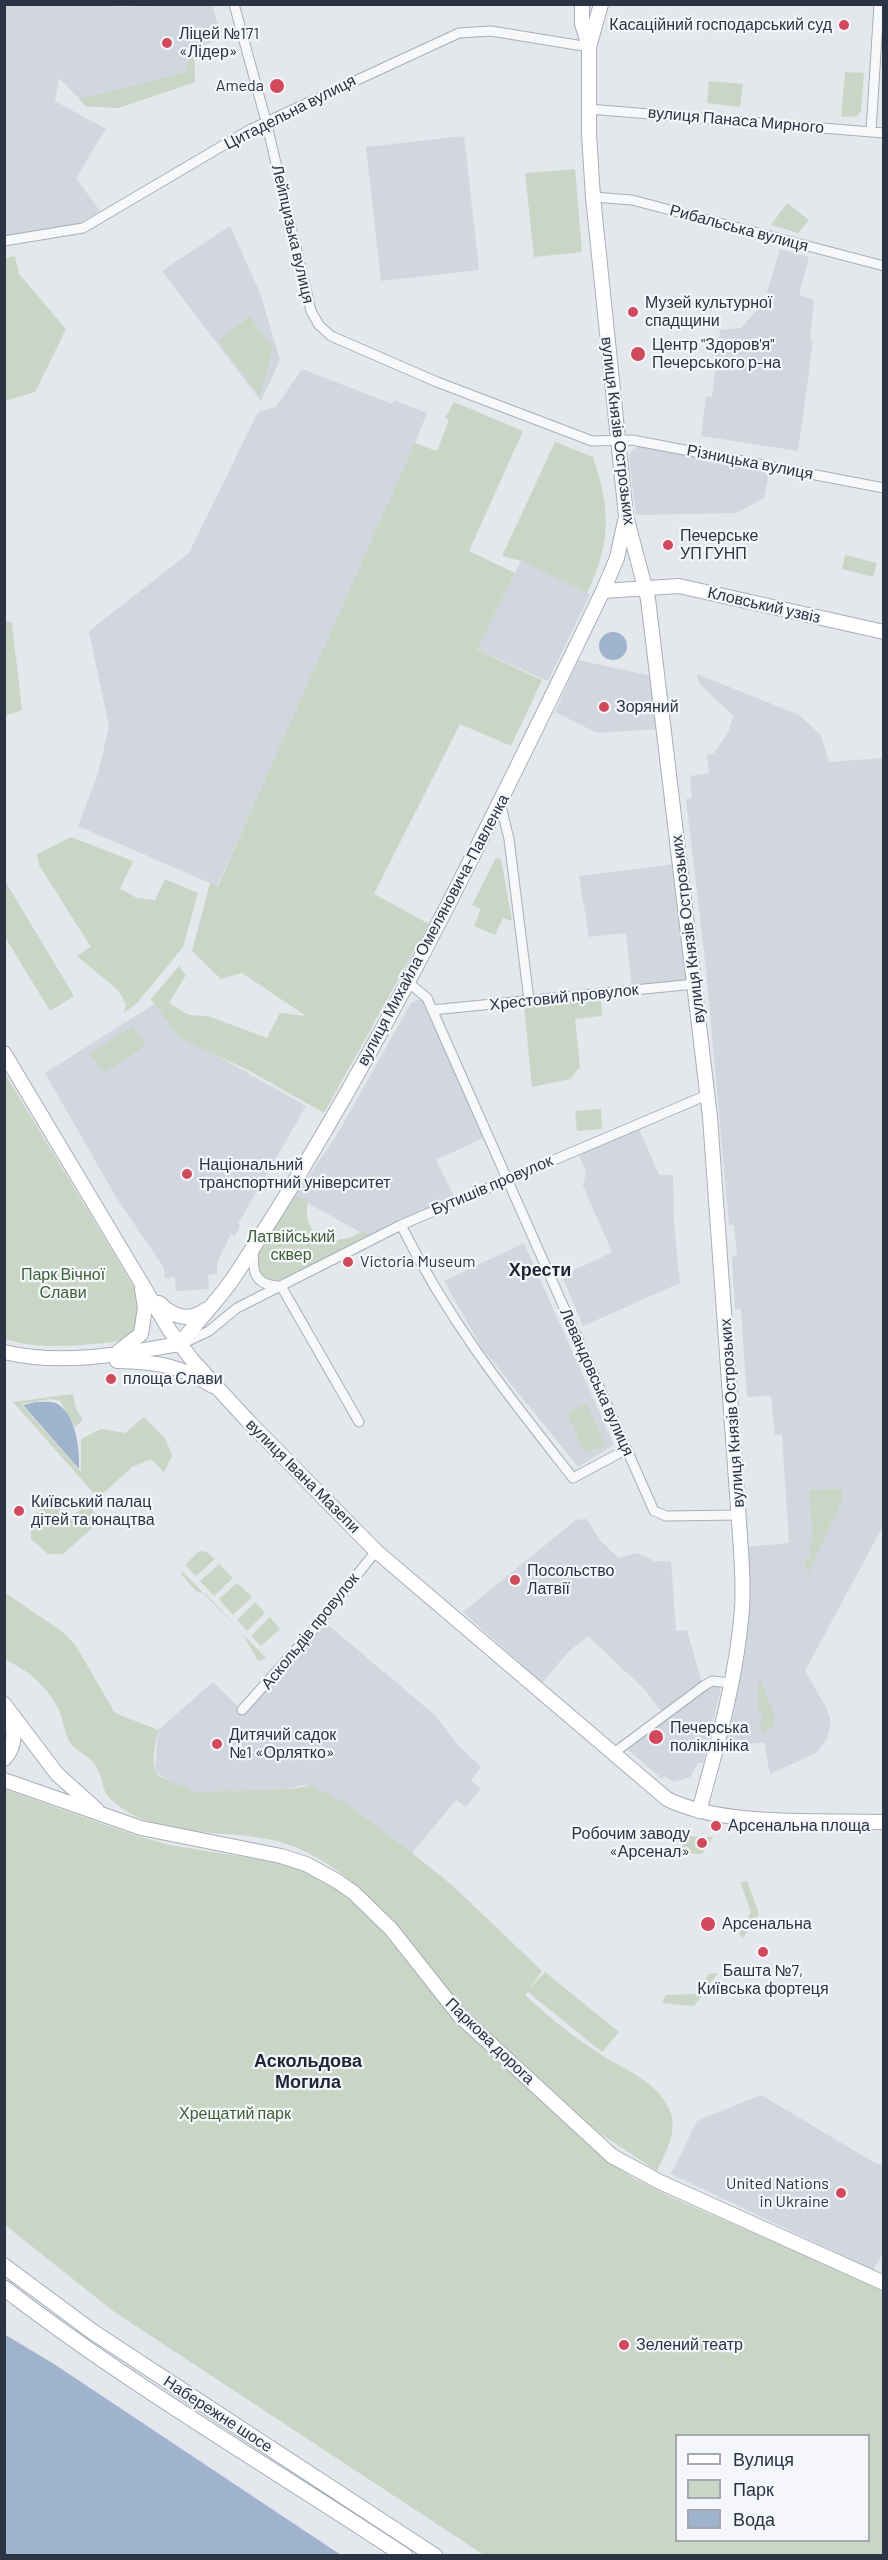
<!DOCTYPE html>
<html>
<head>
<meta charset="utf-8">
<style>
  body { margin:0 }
  #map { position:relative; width:888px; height:2560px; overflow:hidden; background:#e4e7ec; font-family:Barlow,sans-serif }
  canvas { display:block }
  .frame { position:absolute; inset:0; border:6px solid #2b3445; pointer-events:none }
  .legend { position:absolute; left:675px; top:2434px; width:195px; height:108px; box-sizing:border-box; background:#f4f6f9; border:2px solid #a4a8b1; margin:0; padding:8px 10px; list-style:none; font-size:18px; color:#2b3445 }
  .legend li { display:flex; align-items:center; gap:12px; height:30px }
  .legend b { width:30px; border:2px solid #a4a8b1 }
</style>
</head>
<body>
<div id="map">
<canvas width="888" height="2560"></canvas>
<div class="frame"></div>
<ul class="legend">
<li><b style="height:8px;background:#fff"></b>Вулиця</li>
<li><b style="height:16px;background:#c9d6c5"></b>Парк</li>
<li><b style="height:16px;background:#9fb4cc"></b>Вода</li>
</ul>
</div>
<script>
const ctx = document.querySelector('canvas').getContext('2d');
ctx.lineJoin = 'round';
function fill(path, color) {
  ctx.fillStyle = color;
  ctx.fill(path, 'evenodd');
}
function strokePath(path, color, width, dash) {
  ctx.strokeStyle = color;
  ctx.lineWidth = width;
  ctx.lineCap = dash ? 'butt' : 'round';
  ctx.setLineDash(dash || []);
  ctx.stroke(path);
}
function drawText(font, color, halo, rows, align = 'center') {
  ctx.font = font + ' Barlow,sans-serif';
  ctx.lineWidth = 4.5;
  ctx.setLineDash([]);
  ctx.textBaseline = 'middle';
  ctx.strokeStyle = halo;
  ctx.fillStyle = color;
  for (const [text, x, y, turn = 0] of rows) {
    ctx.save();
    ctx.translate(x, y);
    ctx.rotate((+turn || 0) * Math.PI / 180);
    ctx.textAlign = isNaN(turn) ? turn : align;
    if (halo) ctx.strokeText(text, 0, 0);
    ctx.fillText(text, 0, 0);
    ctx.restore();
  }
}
fill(new Path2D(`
  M114 4 115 7 212 5 222 39 194 48 195 82 118 108 86 106 59 78 55 101 106 129 76 178 100 211 63 233 4 241V5Z
  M464 136 479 270 381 281 366 147Z
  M230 226 260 293 280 360 261 401 162 271Z
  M780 249 809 257 799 295 814 300 810 339 813 342 798 451 701 436 706 396 712 397 720 330 741 328 764 302Z
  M302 369 392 404 394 400 427 413 377 541 217 886 78 826 98 774 109 726 89 631 189 553 258 412 276 407Z
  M638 446 770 468 764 498 736 513 636 515 629 458 631 451Z
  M521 561 590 594 548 681 477 650Z
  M578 660 652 676 659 729 597 733 555 712Z
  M697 674 799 715 821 735 829 762 883 758V1526L805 1671 827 1709 831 1723 827 1739 816 1753 770 1774 764 1742 720 1748 745 1547 789 1543 782 1434 775 1435 771 1396 747 1397 741 1309H735L732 1257 737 1256 734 1225H729L706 969 686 799 692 798 690 776 709 773 707 755 714 753 728 733 733 716 699 683Z
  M677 864 689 982 632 989 626 933 589 937 579 876Z
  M417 1000H422L485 1137 436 1160 455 1198 369 1237 295 1196 338 1133 411 1003Z
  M156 1003 179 1038 212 1053 306 1106 238 1224 240 1226 235 1236 231 1234 217 1263V1274L208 1275 209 1289 176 1291 175 1277 165 1278 164 1268 116 1197 45 1073Z
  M639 1129 659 1175H673L674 1224 680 1283 583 1326 562 1276 612 1252 583 1186 586 1171 578 1154Z
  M524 1243 614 1445 578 1467 482 1348 444 1281Z
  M587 1519 599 1539 618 1558 637 1553 654 1561 671 1562 676 1631 687 1630 702 1683 662 1712 644 1689 588 1636 568 1652 542 1683 463 1612 576 1520Z
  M327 1624 436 1716 456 1743 481 1767 471 1781 481 1789 466 1807 456 1800 412 1853 382 1831 304 1785 287 1789 195 1792 175 1785 155 1771 158 1730 213 1682 245 1713Z
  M714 1685 720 1688V1692L703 1763H698L690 1777 674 1782 664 1776 662 1779 624 1746 703 1688Z
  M761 2095 875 2163 883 2166V2253L873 2270 671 2174 697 2121Z`), '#d2d6de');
fill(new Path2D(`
  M194 57 195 82 118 108 86 106 79 99 186 72 189 60Z
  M845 72 864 73 861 111 857 116 841 117Z
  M709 81 743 84 740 107 707 103Z
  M575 169 582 252 534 257 525 173Z
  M787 203 809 220 798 233 771 225Z
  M15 256 19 274 66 329 35 392 5 401V258Z
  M250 316 273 349 260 396 218 341Z
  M454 402 523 431 469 551 515 573 477 650 542 680 511 746 460 724 374 894 429 924 324 1113 250 1071 179 1038 151 999 179 966 186 975 169 1003 189 1015 208 1016 267 1038 280 1013 306 1016 242 973 221 979 192 951 210 883 218 886 415 443 437 451 449 420 445 418Z
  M555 442 593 457C611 509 611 543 587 593L521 561 502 556Z
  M845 555 877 563 873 577 842 569Z
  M4 620 12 623 22 710 5 716Z
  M71 837 133 861 120 889 137 898 155 900 165 879 198 893 183 947 137 1003 124 1013 126 1004 118 990 77 956 91 947 39 865 37 854Z
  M496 858 501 859 512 921 503 918 495 935 474 926 481 909 472 905Z
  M5 881 74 996 50 1011 5 937Z
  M601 999 602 1016 575 1019 580 1067 570 1079 532 1087 524 1006Z
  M133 1026 146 1046 103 1073 90 1054Z
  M4 1072 134 1287C143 1311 145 1320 127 1340 89 1345 42 1351 5 1339Z
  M601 1109 602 1129 577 1131 575 1111Z
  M295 1196 308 1201C304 1222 311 1232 328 1242L352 1237 363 1231 369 1235 285 1279 271 1281 260 1275 254 1260 261 1243Z
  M73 1394 76 1409 83 1420 75 1427 60 1401 51 1399 21 1404 81 1472V1439L101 1429 125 1433 144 1417 165 1438 172 1455 164 1472 151 1459 132 1467 98 1498 13 1402Z
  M586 1404 605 1445 585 1453 567 1413Z
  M837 1489 841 1490 843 1498 808 1574 804 1560 811 1559 810 1542 813 1541 809 1490Z
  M52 1500 69 1519 87 1504 101 1520 63 1554H48L31 1539V1518Z
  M199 1551 207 1552 215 1559 196 1576 185 1565Z
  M219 1564 233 1578 214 1596 200 1581Z
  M181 1570 266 1658 258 1661 242 1633 206 1594 196 1591 182 1575Z
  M237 1583 252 1597 233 1615 219 1599Z
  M4 1592 64 1633 76 1646 115 1713 158 1730C156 1743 149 1765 159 1776L195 1792 287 1789 312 1786 347 1804 412 1853 452 1885 542 1971 529 1989 545 1972 619 2032 602 2052 528 1992 525 1995C545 2014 570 2034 594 2050 619 2068 661 2081 671 2114 677 2134 665 2153 657 2171L589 2126 466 2012C410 1952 376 1881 295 1847 238 1824 163 1845 113 1801 100 1790 105 1783 98 1770 92 1756 81 1755 72 1745 66 1740 64 1724 61 1716 53 1691 28 1669 5 1660Z
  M255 1602 265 1613 247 1631 237 1620Z
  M270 1617 280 1629 261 1646 251 1636Z
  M761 1681 775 1718 772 1728 762 1733 760 1720 764 1717 759 1710 757 1682Z
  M4 1789 131 1834 169 1845 281 1863 307 1871 331 1885 352 1900 379 1927 455 2021 606 2160 633 2178 671 2197 883 2290V2555H484L113 2311 5 2225ZM676 2436H868V2540H676Z
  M683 1836 713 1837 702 1854H682Z
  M747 1881 759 1914 743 1938 739 1934 751 1912 740 1882Z
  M718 1973 694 2006 662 2003 666 1995 696 1994 709 1974Z`), '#c9d6c5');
fill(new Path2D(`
  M599 646a14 14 0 1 1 28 0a14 14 0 1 1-28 0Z
  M36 1402C43 1402 50 1401 56 1403 76 1413 80 1450 79 1469L23 1405Z
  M4 2334 54 2364 341 2555H5Z`), '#9fb4cc');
const street = new Path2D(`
  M234 4 266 121 311 311 319 325 331 336 437 382 592 441 632 440 884 488
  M588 109 884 133
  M871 131 879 4
  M593 197 632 200 884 266
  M4 241 83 228 251 129 459 33 491 31 589 47
  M500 802 509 839 529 1000
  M409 983 427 998 654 1511 666 1516 739 1515
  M432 1010 695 984
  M401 1225C449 1322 507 1394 573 1478L627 1449
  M254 1248C252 1269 253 1285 278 1286
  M281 1286 359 1422
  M182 1344 209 1331 237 1308 401 1225 707 1095
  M242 1710 310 1634 376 1551
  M615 1752 705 1685 712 1681 730 1683`);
const secondary = new Path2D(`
  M582 4V24L589 46
  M601 4 589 47V134L593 197 626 516 648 599 710 1117 739 1522C741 1551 744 1581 742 1609 737 1677 717 1746 699 1811
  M603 591 679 586 884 632
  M4 1053 170 1331 193 1361 248 1421 376 1551 667 1799C723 1827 820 1820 884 1822
  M159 1303C172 1316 188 1323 205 1310
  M180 1344C197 1321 218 1301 234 1277 378 1060 489 825 603 591L617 558 625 521
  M119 1351 141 1334 145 1307 142 1289
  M4 1352C62 1366 123 1354 180 1344
  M117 1361C156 1362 179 1365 213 1386
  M4 1704 57 1774 97 1810
  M4 1759C17 1746 15 1729 9 1713
  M4 1780 141 1828 281 1856 306 1864 337 1881 354 1893 391 1929 459 2015 612 2156 660 2182 884 2283`);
const primary = new Path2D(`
  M4 2266 93 2332 435 2556
  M4 2288C131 2386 271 2467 405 2556`);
strokePath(street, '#a9aeb7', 11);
strokePath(secondary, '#a9aeb7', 16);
strokePath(primary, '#a3abb8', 17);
strokePath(street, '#f7f8fa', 9);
strokePath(secondary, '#fff', 14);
strokePath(primary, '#fff', 15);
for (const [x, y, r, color] of [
  [844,25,6,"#d1495b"],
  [167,43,6,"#d1495b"],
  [277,86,8,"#d1495b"],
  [633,312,6,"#d1495b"],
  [638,354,8,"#d1495b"],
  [668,545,6,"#d1495b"],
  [604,707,6,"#d1495b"],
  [187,1174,6,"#d1495b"],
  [348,1262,6,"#d1495b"],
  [111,1379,6,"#d1495b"],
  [19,1511,6,"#d1495b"],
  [515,1580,6,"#d1495b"],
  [656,1737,8,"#d1495b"],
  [217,1744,6,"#d1495b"],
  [716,1826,6,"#d1495b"],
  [702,1843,6,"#d1495b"],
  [708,1924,8,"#d1495b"],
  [763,1952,6,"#d1495b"],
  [841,2193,6,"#d1495b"],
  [624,2345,6,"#d1495b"]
]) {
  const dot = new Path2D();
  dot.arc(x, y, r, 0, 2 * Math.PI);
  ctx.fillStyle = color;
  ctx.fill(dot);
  strokePath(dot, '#f4f6f9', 2);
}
drawText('16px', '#2b3445', '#f4f6f9', [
  ["Касаційний господарський суд",832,25,"right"],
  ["Ліцей №171",179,34],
  ["«Лідер»",179,52],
  ["Ameda",264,86,"right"],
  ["Музей культурної",645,303],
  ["спадщини",645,321],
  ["Центр \"Здоров'я\"",652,345],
  ["Печерського р-на",652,363],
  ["Печерське",680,536],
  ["УП ГУНП",680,554],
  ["Зоряний",616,707],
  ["Національний",199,1165],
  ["транспортний університет",199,1183],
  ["Victoria Museum",360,1262],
  ["площа Слави",123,1379],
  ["Київський палац",31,1502],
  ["дітей та юнацтва",31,1520],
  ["Посольство",527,1571],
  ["Латвії",527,1589],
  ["Печерська",670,1728],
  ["поліклініка",670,1746],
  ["Дитячий садок",229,1735],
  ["№1 «Орлятко»",229,1753],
  ["Арсенальна площа",728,1826],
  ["Робочим заводу",690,1834,"right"],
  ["«Арсенал»",690,1852,"right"],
  ["Арсенальна",722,1924],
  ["Башта №7,",763,1971,"center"],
  ["Київська фортеця",763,1989,"center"],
  ["United Nations",829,2184,"right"],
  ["in Ukraine",829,2202,"right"],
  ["Зелений театр",636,2345]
], 'left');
drawText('16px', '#2b3445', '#f4f6f9', [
  ["Цитадельна вулиця",290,112,-27],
  ["вулиця Панаса Мирного",736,120,5],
  ["Рибальська вулиця",739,228,15],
  ["Лейпцизька вулиця",293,234,77],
  ["вулиця Князів Острозьких",618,431,83],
  ["Різницька вулиця",750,462,11],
  ["Кловський узвіз",764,605,13],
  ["вулиця Князів Острозьких",688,929,-97],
  ["вулиця Михайла Омеляновича-Павленка",433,930,-62],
  ["Хрестовий провулок",564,997,-6],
  ["Бутишів провулок",492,1185,-23],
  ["Левандовська вулиця",597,1382,66],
  ["вулиця Князів Острозьких",732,1413,-94],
  ["вулиця Івана Мазепи",303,1476,45],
  ["Аскольдів провулок",310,1631,-51],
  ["Паркова дорога",490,2041,44],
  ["Набережне шосе",218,2414,33]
]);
drawText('16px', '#3f6138', '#f4f6f9', [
  ["Латвійський",291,1237],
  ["сквер",291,1255],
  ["Парк Вічної",63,1275],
  ["Слави",63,1293],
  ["Хрещатий парк",235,2114]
]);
drawText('bold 18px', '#1d2536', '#f4f6f9', [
  ["Хрести",540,1270],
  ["Аскольдова",308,2061],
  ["Могила",308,2082]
]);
</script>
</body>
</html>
